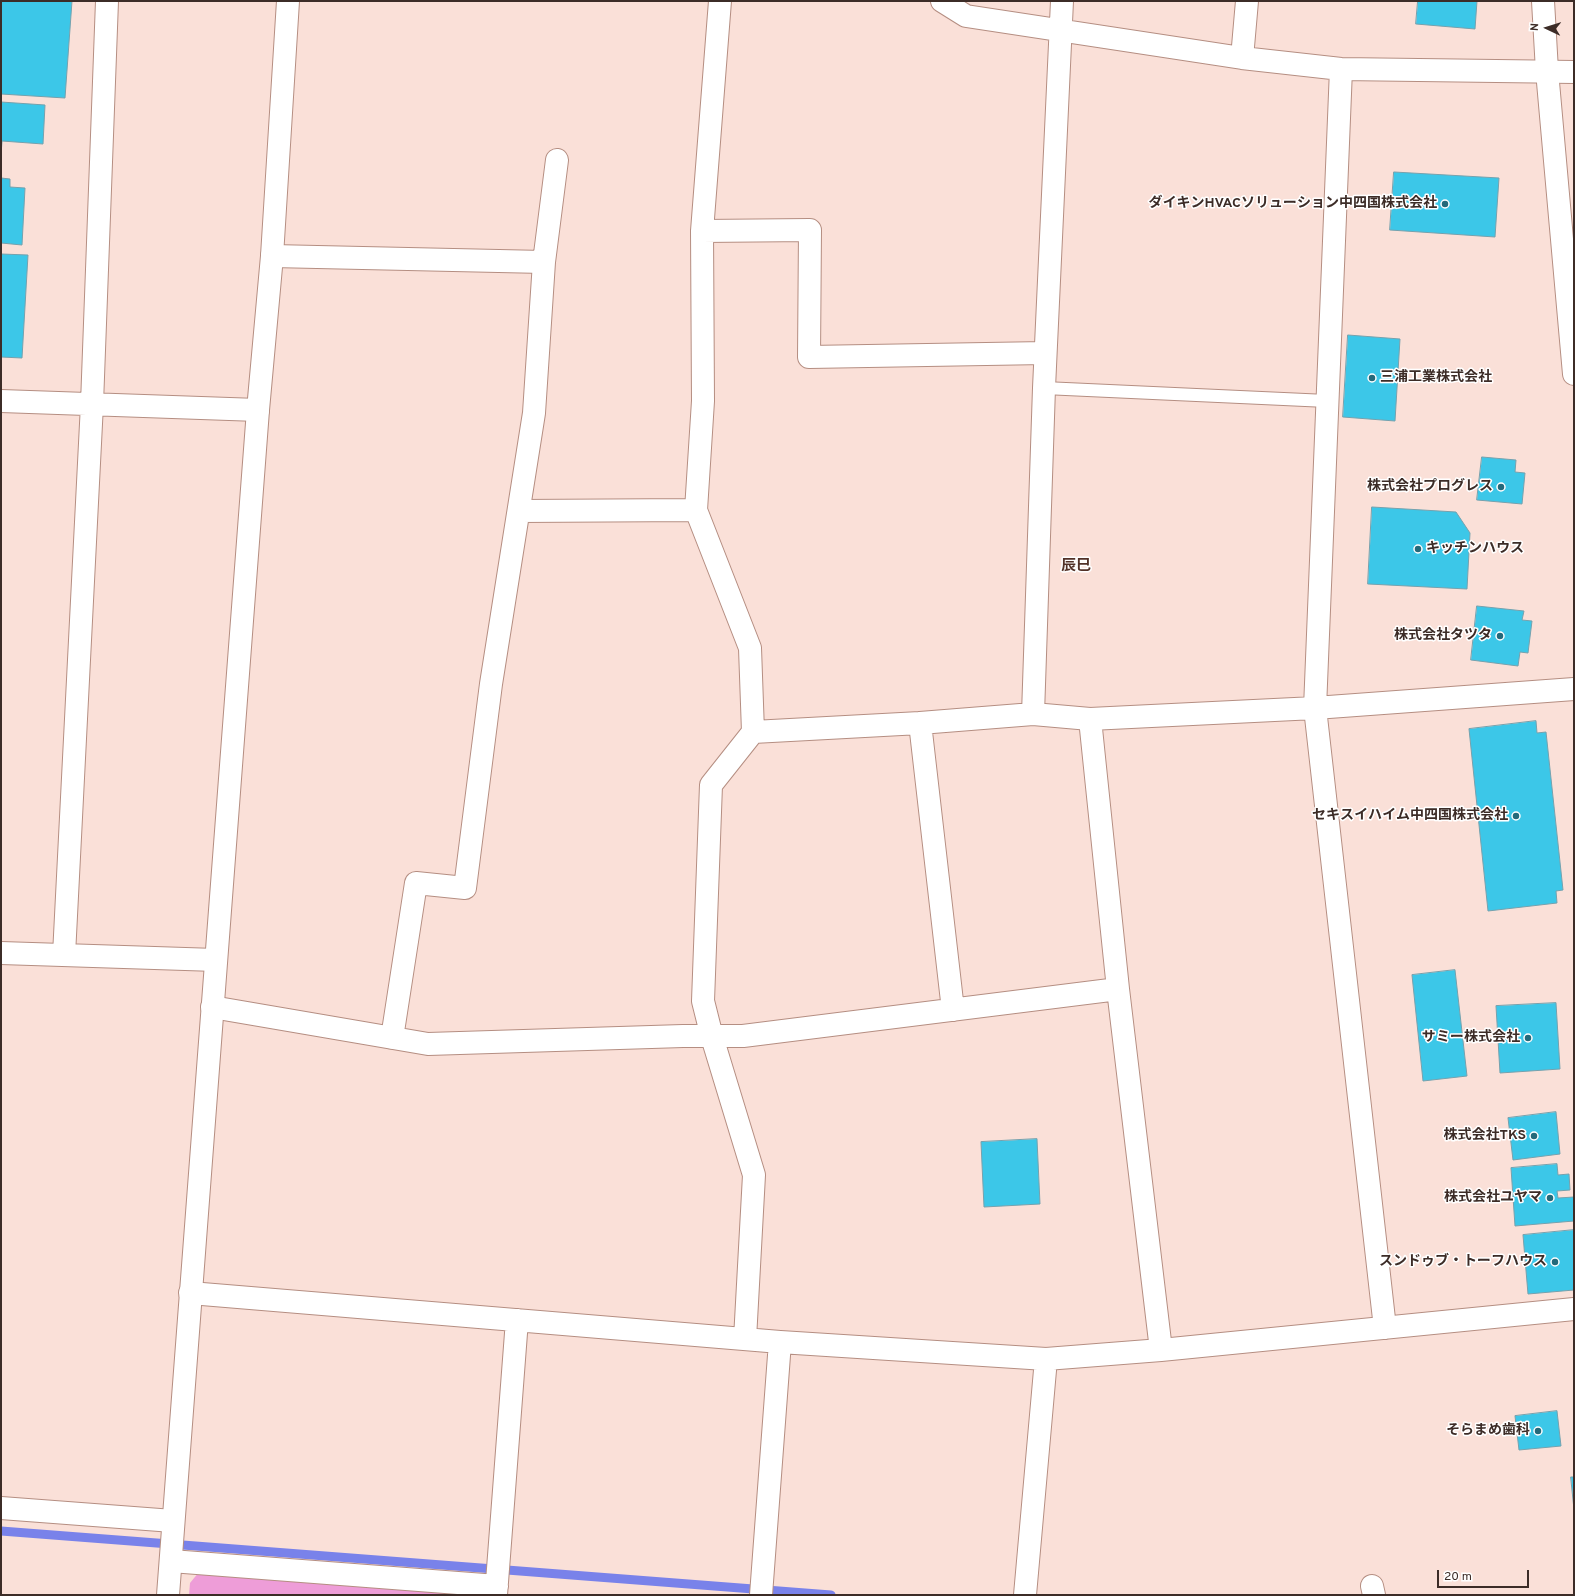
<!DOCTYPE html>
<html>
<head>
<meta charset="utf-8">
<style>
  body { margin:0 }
  #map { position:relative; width:1575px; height:1596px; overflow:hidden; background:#fae0d8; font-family:Overpass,sans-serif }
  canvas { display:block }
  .frame { position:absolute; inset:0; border:2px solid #3c2c27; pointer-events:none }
  .north { position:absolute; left:1527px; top:8px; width:40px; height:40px; -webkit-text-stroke:3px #fff; paint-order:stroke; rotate:274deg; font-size:11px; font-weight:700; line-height:16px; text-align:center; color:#3c2c27 }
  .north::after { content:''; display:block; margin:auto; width:14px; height:18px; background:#3c2c27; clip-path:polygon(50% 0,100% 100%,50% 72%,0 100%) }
  .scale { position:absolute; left:1437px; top:1570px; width:92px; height:18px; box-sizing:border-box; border:2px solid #3c2c27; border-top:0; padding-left:5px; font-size:12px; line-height:14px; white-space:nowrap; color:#3c2c27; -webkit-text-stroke:3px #fff; paint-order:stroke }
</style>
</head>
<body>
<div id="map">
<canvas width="1575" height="1596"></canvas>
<div class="frame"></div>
<div class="north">N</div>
<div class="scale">20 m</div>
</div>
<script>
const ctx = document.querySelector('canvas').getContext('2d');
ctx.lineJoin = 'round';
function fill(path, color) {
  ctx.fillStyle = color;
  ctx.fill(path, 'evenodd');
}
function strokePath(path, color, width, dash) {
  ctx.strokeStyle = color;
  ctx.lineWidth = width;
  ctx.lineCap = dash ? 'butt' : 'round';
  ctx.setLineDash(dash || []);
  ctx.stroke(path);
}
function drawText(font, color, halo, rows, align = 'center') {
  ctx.font = font + ' Overpass,"Noto Sans JP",sans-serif';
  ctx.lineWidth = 3;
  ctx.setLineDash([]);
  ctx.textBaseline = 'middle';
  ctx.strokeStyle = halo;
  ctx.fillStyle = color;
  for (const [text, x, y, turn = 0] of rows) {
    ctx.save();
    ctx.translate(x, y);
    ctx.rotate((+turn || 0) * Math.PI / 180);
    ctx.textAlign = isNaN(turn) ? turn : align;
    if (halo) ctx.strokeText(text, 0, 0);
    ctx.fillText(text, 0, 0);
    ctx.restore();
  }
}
fill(new Path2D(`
  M199 1572 474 1595H189L190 1583Z`), '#ee9dd8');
strokePath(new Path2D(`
  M1 1531 831 1595`), '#7982ea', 9);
const building = new Path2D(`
  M1 1H72L65 98 1 94Z
  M1418 1H1477L1475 29 1416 24Z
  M1 102 45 105 43 144 2 141 1 155Z
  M1394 172 1499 178 1495 237 1390 230Z
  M1 178 10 179V187L25 188 22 245 1 243Z
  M1 254 28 255 22 358 1 357Z
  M1348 335 1400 339 1395 421 1343 417Z
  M1482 457 1516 460 1515 472 1525 473 1522 504 1477 500Z
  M1372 507 1456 512 1470 533 1467 589 1368 584Z
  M1477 606 1524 611 1522 620 1532 621 1528 653 1520 652 1518 666 1471 660Z
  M1536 721 1537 733 1546 732 1563 890 1556 891 1557 903 1488 911 1469 729Z
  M1455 970 1467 1076 1423 1081 1412 975Z
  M1556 1003 1560 1069 1500 1073 1496 1006Z
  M1556 1112 1560 1154 1513 1160 1508 1118Z
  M1037 1139 1040 1204 984 1207 981 1142Z
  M1557 1164 1558 1175 1569 1174 1570 1190 1557 1191 1558 1198 1574 1197V1221L1515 1226 1511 1168Z
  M1574 1230V1290L1528 1294 1523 1235Z
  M1557 1411 1561 1446 1519 1450 1515 1416Z
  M1571 1477H1574V1509Z`);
fill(building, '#3cc7e8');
strokePath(building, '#75a1ad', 1);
const lane = new Path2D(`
  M1044 388 1327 401`);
const street = new Path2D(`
  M720 1 702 231 703 401 696 510 750 648 753 732 711 785 703 1001 712 1037 754 1175 745 1339
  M942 1 966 16 1242 58 1341 69 1574 72
  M1242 58 1247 1
  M1341 69 1315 708 1385 1328
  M702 231 810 230 809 357 1045 353
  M272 256 544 262 534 413 491 684 465 888 416 883 392 1038
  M544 262 557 160
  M1 401 258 410
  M519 511 696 510
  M1033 714 1044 388 1062 1
  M1090 719 1118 989 1161 1350
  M920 723 953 1010
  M753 732 920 723 1033 714 1090 719 1315 708 1574 689
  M1 953 216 960
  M64 955 92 404 107 1
  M212 1007 428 1044 683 1036H743L1118 989
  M190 1293 780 1342 1046 1359 1161 1350 1574 1309
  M1 1508 173 1521
  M171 1561 497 1586
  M1372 1586 1374 1595
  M496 1595 517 1320
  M761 1595 780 1342
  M1025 1595 1046 1359`);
const secondary = new Path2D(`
  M1543 1 1547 71 1574 374
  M168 1595 258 410 272 256 288 1`);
strokePath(lane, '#b58e82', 14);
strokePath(street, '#b58e82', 24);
strokePath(secondary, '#b58e82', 24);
strokePath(lane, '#fff', 12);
strokePath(street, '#fff', 22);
strokePath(secondary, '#fff', 22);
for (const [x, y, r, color] of [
  [1445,204,4,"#24697a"],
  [1372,378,4,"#24697a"],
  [1501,487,4,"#24697a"],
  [1418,549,4,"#24697a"],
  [1500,636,4,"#24697a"],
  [1516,816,4,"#24697a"],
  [1528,1038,4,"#24697a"],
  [1534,1136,4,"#24697a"],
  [1550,1198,4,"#24697a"],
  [1555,1262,4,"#24697a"],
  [1538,1431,4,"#24697a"]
]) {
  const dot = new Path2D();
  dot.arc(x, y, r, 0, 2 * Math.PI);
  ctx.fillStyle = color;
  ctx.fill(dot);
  strokePath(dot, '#fff', 1.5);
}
drawText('bold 14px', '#3c2c27', '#fff', [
  ["ダイキンHVACソリューション中四国株式会社",1437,204],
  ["三浦工業株式会社",1380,378,"left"],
  ["株式会社プログレス",1493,487],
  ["キッチンハウス",1426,549,"left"],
  ["株式会社タツタ",1492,636],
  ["セキスイハイム中四国株式会社",1508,816],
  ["サミー株式会社",1520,1038],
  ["株式会社TKS",1526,1136],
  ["株式会社ユヤマ",1542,1198],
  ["スンドゥブ・トーフハウス",1547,1262],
  ["そらまめ歯科",1530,1431]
], 'right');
drawText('bold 15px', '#523127', '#fff', [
  ["辰巳",1076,567]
]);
</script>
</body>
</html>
